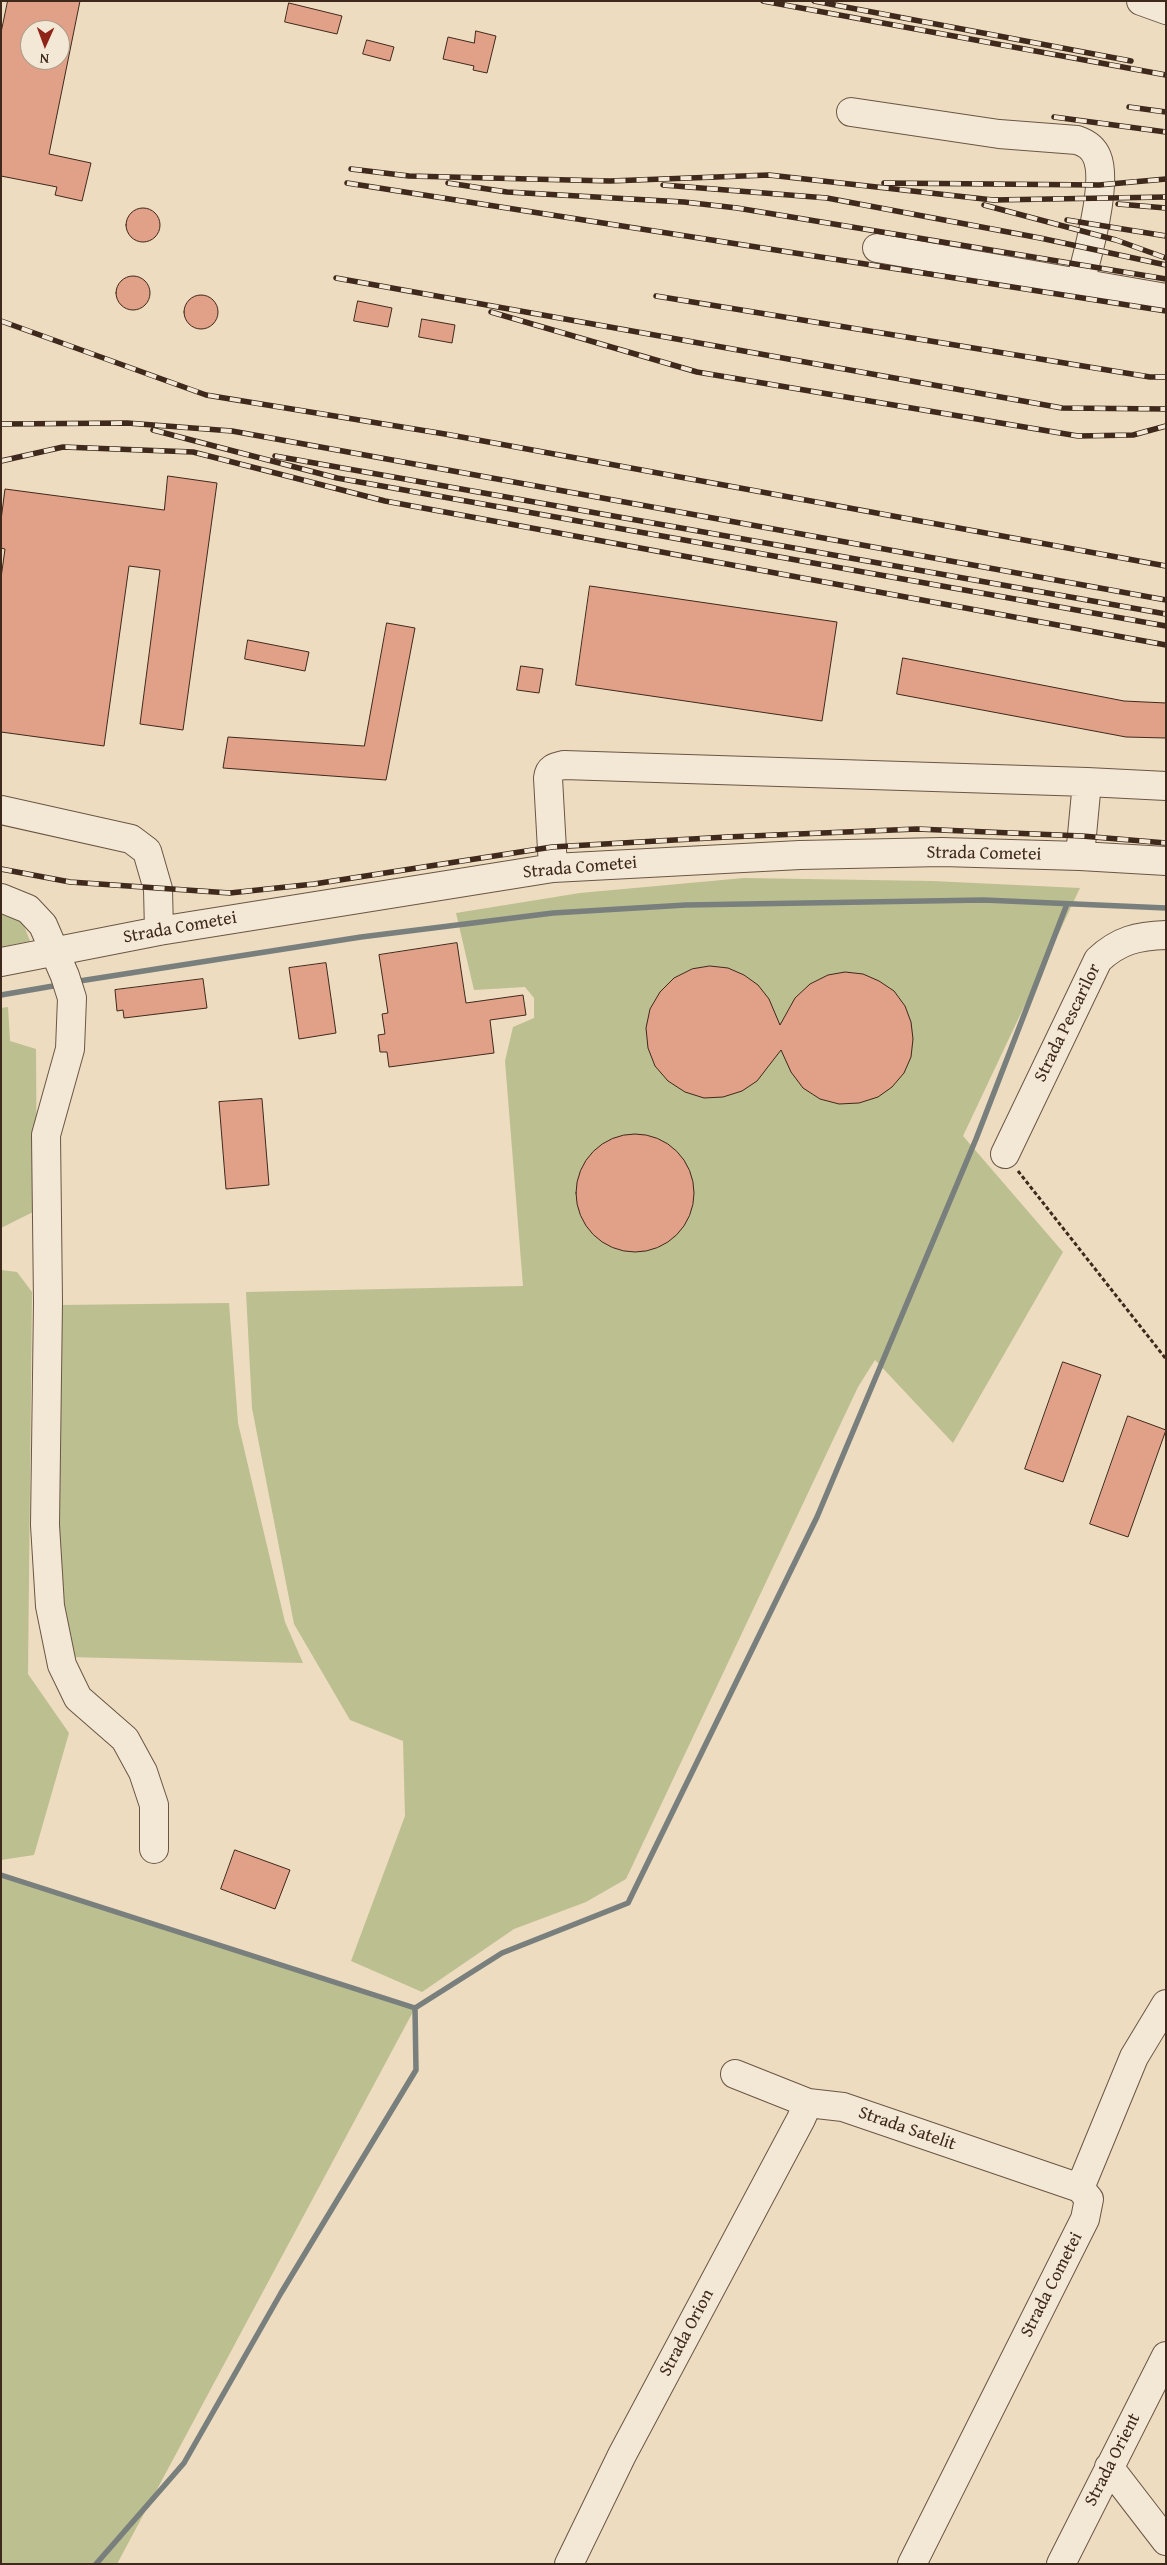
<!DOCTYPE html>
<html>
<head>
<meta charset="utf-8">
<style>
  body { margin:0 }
  #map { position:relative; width:1167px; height:2565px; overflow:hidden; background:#eddcbf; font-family:"Gentium Book Plus",serif }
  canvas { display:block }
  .frame { position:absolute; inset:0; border:2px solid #3f291c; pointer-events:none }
  .north { position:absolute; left:20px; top:20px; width:50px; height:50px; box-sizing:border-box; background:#f3e8d5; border:1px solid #ab9c8b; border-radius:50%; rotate:182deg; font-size:14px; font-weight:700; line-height:20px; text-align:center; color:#3f291c }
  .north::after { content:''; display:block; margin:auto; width:18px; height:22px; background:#8f2418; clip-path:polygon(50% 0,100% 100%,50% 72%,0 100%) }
</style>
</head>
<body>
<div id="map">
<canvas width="1167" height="2565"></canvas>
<div class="frame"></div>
<div class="north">N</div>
</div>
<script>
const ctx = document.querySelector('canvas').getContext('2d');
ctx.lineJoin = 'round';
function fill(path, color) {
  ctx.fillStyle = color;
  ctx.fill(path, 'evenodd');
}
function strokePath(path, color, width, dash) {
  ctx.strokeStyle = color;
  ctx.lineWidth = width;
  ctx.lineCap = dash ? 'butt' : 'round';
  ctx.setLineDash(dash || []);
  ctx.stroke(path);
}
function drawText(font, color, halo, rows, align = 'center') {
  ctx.font = font + ' "Gentium Book Plus",serif';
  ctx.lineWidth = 4;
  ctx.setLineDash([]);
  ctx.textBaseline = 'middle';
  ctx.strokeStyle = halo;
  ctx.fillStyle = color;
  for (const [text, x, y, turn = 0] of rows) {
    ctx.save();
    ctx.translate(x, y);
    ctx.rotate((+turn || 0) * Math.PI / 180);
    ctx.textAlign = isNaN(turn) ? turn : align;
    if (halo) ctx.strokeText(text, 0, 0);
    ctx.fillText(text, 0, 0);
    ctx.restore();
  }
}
fill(new Path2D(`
  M744 878 932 881 1080 888 963 1136 1063 1252 953 1443 875 1360 858 1387 626 1879 586 1902 514 1929 422 1992 351 1961 405 1816 403 1741 350 1720 294 1624 252 1408 246 1292 523 1286 505 1061 513 1027 534 1018V998L525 987 474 990 456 913 580 893Z
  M1 904 19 913 30 941 1 947Z
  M8 1007 10 1041 36 1049 37 1210 1 1228V1008Z
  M1 1270 17 1272 32 1292 28 1674 69 1733 34 1855 1 1860Z
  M229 1303 238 1423 285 1622 303 1663 68 1657 61 1605 57 1345 60 1305Z
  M1 1875 415 2008 117 2564H1Z`), '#bcbf8f');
strokePath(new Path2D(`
  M73 982 361 937 553 913 686 905 984 900 1166 908
  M1 995 59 985
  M1 1875 415 2008 416 2070 281 2293 184 2463 96 2564
  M415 2008 502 1953 628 1903 817 1517 976 1139 1067 904`), '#787f7d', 5.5);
const building = new Path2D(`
  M8 1H80L49 154 91 163 82 201 55 195 57 187 1 176V33ZM30 30H60V60H30Z
  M289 3 342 16 337 34 285 22Z
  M476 31 496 36 487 73 473 70 474 66 443 59 448 37 474 43Z
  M367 40 394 47 390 61 363 54Z
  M126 225a17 17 0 1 1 34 0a17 17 0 1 1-34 0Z
  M116 293a17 17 0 1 1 34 0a17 17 0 1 1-34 0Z
  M184 312a17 17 0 1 1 34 0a17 17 0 1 1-34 0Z
  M358 301 392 308 388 327 354 321Z
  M422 319 455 325 452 343 419 337Z
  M168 476 217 483 183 730 140 724 160 570 129 566 104 746 1 732V578L5 549 1 548V520L5 489 164 510Z
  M590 586 837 622 822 721 576 685Z
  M387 623 415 628 386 780 223 768 228 737 364 746Z
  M248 640 309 652 305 671 245 659Z
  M903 658 1124 701 1166 703V738L1126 737 897 694Z
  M521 666 543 669 539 693 517 690Z
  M457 943 466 1003 523 995 526 1015 490 1020 494 1053 389 1067 387 1052H380L378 1035 385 1034 382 1014 388 1013 379 955Z
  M326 963 336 1033 299 1039 289 968Z
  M710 966 728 968 744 975 758 985 769 999 780 1025 795 998 810 984 828 975 845 972 863 974 879 981 894 991 905 1006 911 1022 913 1039 911 1057 904 1073 892 1087 878 1097 859 1103 839 1104 820 1099 803 1088 791 1072 781 1050 757 1081 742 1091 723 1097 704 1098 685 1092 668 1081 655 1066 648 1048 646 1028 650 1009 660 992 674 978 692 969Z
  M203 979 207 1008 124 1018 123 1010 117 1011 115 990Z
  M262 1099 269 1185 226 1189 219 1102Z
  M576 1193a59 59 0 1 1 118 0a59 59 0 1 1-118 0Z
  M1063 1362 1101 1375 1063 1482 1025 1469Z
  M1128 1416 1166 1430 1128 1537 1090 1524Z
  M235 1850 290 1870 275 1909 221 1889Z`);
fill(building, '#e1a088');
strokePath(building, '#3f291c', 1);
const minor = new Path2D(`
  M1141 1 1166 10
  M851 112 999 134 1077 140C1086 143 1093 147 1097 157 1108 183 1088 254 1080 283
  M877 248 1166 298
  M1 810 131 839 147 851 158 889 159 931
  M1080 856 1087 782 1166 786
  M553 868 548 778C549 768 555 767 564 765L1087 782
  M1 898 28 909 43 925 65 976 72 998 70 1049 46 1135 48 1302 45 1525 50 1606 62 1665 78 1698 125 1739 143 1772 154 1805V1849
  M1 962 159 931 553 868 800 855 942 852 1080 856 1166 861
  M1005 1154 1098 960C1119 940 1138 936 1166 935
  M735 2074 808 2103 843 2107 1080 2188 1089 2199 1085 2219 912 2564
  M1080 2188 1134 2057 1166 2004
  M1109 2467 1166 2541
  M569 2564 622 2455 801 2119 808 2103
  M1061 2564 1166 2356`);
strokePath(minor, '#6a5645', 30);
strokePath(new Path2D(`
  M1018 1171 1166 1359`), '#3f291c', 3, [4, 2.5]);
strokePath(minor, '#f3e8d5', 28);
const rail = new Path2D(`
  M763 1 1166 75
  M814 1 1131 61
  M1129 107 1166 112
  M1054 117 1166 132
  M351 169 409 176 610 181 769 175 993 200 1166 197
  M347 183 1166 311
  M448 183 507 192 684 202 737 208 1166 279
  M884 183 1099 185 1166 179
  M663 185 827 198 1040 238 1166 265
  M1118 204 1166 208
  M984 205 1116 240 1166 258
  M1067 220 1166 236
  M336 278 1062 408 1166 409
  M656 296 1150 377H1166
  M491 312 697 372 1078 436 1133 435 1166 426
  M1 321 206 395 445 434 1166 566
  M1 424 127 423 232 431 1166 600
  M153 430 337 478 1166 626
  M275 456 1166 614
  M1 461 63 447 193 452 385 501 1166 645
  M1 869 70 882 230 893 314 884 552 847 727 837 917 829 1082 836 1166 843`);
strokePath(rail, '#3f291c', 5.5);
strokePath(rail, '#f3e8d5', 4, [11]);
drawText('18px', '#3f291c', '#f3e8d5', [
  ["Strada Cometei",984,854,1],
  ["Strada Cometei",580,868,-5],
  ["Strada Cometei",180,928,-10],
  ["Strada Pescarilor",1068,1023,-64],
  ["Strada Satelit",907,2129,19],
  ["Strada Cometei",1052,2285,-63],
  ["Strada Orion",687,2333,-62],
  ["Strada Orient",1113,2460,-63]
]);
</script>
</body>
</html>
